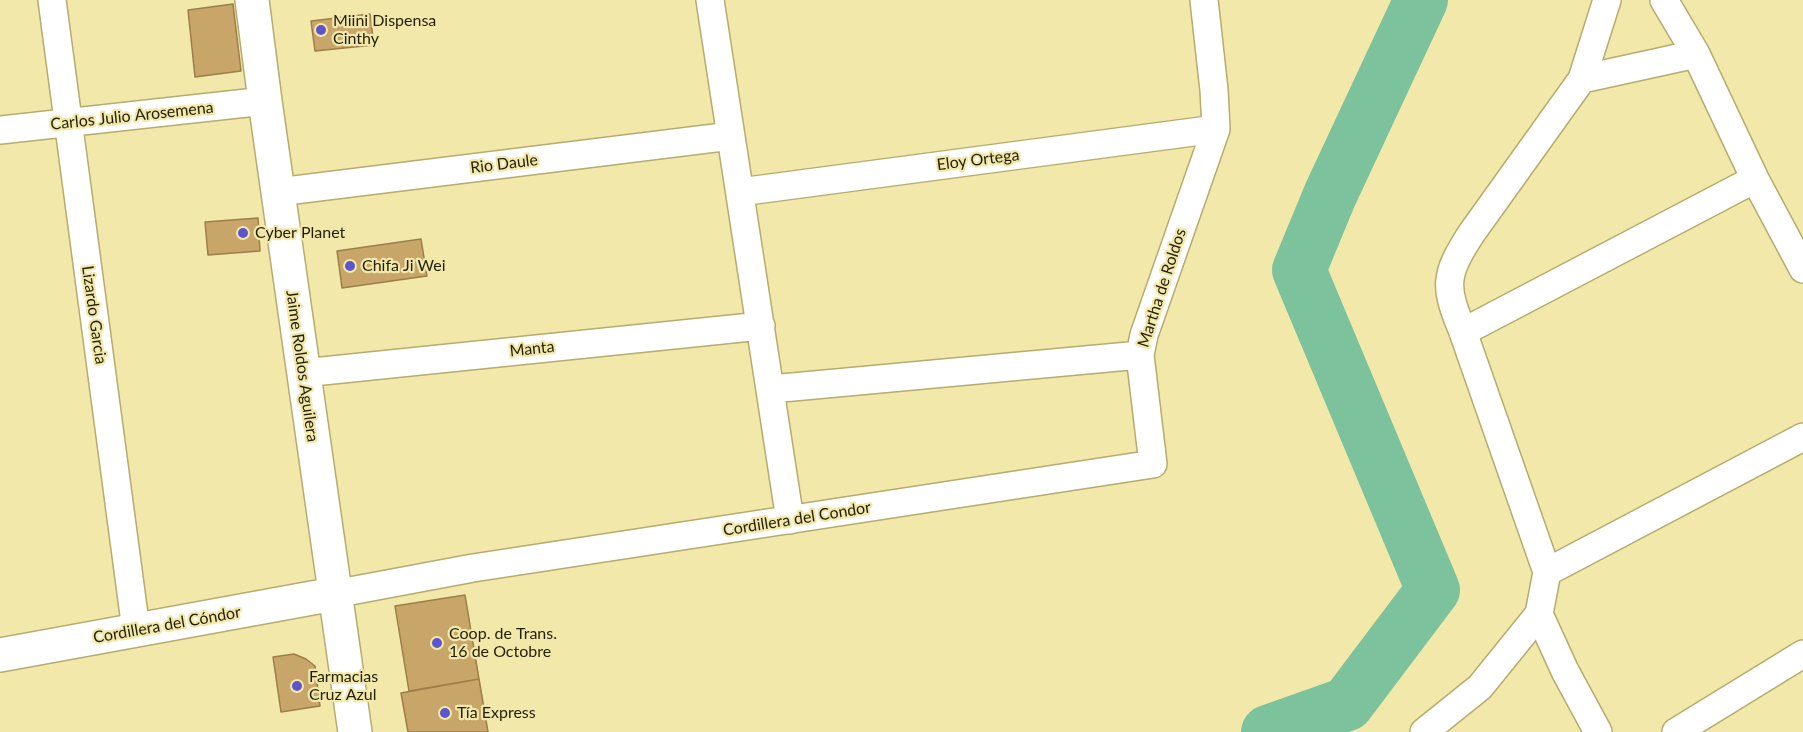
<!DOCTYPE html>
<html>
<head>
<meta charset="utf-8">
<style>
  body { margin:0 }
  canvas { display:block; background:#f2e8a9 }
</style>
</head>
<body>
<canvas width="1803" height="732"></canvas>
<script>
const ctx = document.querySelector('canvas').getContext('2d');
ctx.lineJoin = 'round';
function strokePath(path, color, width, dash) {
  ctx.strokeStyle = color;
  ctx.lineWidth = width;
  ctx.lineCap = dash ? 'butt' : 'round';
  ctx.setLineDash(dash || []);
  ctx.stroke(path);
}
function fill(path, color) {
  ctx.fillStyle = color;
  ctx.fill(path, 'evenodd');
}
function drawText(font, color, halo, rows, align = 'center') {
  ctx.font = font + ' Lato,sans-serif';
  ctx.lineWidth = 4.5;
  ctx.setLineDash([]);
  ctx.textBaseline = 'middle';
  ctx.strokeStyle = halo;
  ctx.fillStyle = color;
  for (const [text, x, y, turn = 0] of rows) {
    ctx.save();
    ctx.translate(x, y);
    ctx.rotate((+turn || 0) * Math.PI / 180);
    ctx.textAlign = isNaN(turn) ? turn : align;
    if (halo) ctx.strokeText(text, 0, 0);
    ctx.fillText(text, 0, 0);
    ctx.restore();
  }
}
strokePath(new Path2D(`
  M1268 732 1347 704 1433 590 1299 270 1330 195 1421 0`), '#7cc29d', 54);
const building = new Path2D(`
  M233 4 241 71 195 77 188 10Z
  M370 14 374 45 315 51 311 21Z
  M258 218 260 251 208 255 205 222Z
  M421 239 427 276 342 288 337 251Z
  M465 595 479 679 409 691 395 606Z
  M294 654 306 659 315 666 320 706 281 712 273 657Z
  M479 679 488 732H408L401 693Z`);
fill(building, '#c8a568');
strokePath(building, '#9d7e48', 1.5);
const minor = new Path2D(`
  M52 0 136 630
  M710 0 790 520
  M1664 0 1696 54 1755 179 1803 269
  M1582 79 1696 54
  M0 130 265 101
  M278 192 731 136
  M740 192 1216 129
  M1463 332 1755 179
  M303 373 761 326
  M771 389 1140 355 1144 335 1216 129 1214 90 1204 0
  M1547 572 1803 437
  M334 594 473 568 1153 464 1140 355
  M1424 732 1480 687 1539 614
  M1598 732 1565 671 1539 614 1547 572 1463 332C1444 286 1444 276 1471 234L1582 79 1607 0
  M1676 732 1803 654`);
const tertiary = new Path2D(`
  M252 0 265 101 355 732
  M0 655 334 594`);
strokePath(minor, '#b5ac6f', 30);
strokePath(tertiary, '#b5ac6f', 36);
strokePath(minor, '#fff', 27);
strokePath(tertiary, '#fff', 33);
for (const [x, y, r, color] of [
  [321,30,6,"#5c56ce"],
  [243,233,6,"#5c56ce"],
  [350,266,6,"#5c56ce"],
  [437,643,6,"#5c56ce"],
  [297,686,6,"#5c56ce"],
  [445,713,6,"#5c56ce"]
]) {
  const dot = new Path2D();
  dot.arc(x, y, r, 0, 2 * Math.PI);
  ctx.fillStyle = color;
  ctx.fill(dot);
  strokePath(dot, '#f2e8a9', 2);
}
drawText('16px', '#221e05', '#f2e8a9', [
  ["Miini Dispensa",333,21],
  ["Cinthy",333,39],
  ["Cyber Planet",255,233],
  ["Chifa Ji Wei",362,266],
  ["Coop. de Trans.",449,634],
  ["16 de Octobre",449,652],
  ["Farmacias",309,677],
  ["Cruz Azul",309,695],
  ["Tía Express",457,713]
], 'left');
drawText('16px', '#221e05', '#f2e8a9', [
  ["Carlos Julio Arosemena",132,116,-6],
  ["Eloy Ortega",978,160,-7],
  ["Rio Daule",504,164,-7],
  ["Martha de Roldos",1162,288,-72],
  ["Lizardo Garcia",94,315,82],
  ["Manta",532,349,-6],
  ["Jaime Roldos Aguilera",302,366,82],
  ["Cordillera del Condor",797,519,-9],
  ["Cordillera del Cóndor",167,625,-10]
]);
</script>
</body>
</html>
